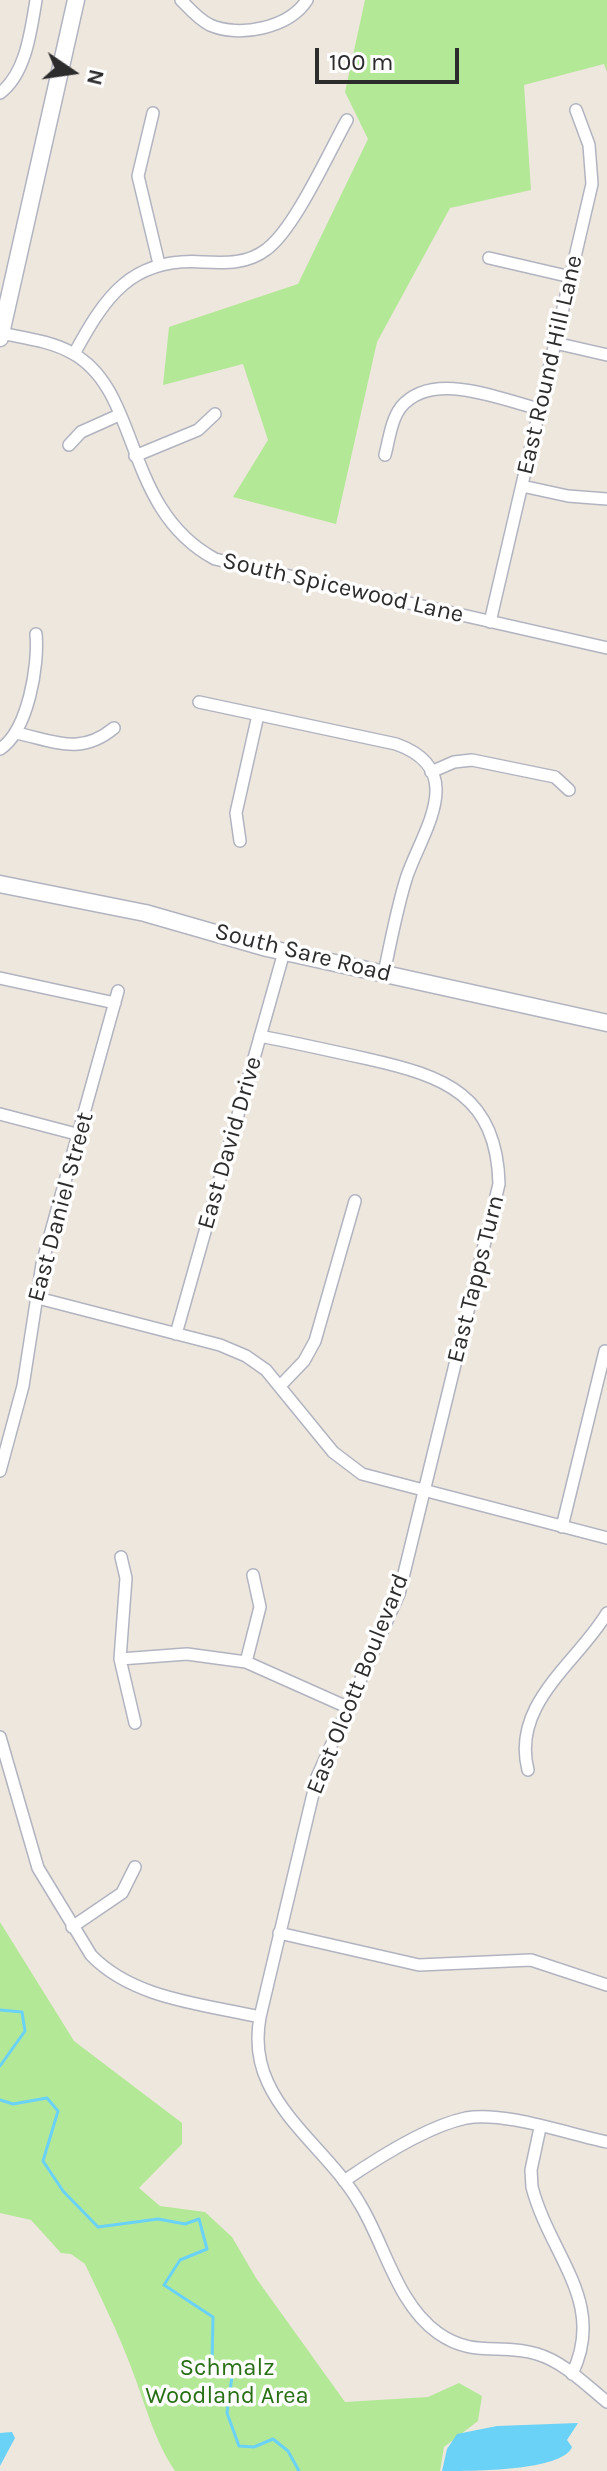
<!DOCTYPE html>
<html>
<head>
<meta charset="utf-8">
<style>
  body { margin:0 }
  #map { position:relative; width:607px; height:2471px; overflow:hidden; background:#eee7dd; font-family:Karla,sans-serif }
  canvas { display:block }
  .north { position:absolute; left:32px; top:32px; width:80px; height:80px; -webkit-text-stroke:6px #fff; paint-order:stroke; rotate:103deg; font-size:22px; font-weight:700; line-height:32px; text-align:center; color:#2c2c2c }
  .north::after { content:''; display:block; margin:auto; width:28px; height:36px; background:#2c2c2c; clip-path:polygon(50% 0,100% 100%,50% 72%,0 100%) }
  .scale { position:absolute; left:315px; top:48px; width:144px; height:36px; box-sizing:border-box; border:4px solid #2c2c2c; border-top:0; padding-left:10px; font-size:24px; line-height:28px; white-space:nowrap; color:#2c2c2c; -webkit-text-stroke:6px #fff; paint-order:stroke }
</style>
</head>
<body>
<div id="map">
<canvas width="607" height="2471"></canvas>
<div class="north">N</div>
<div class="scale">100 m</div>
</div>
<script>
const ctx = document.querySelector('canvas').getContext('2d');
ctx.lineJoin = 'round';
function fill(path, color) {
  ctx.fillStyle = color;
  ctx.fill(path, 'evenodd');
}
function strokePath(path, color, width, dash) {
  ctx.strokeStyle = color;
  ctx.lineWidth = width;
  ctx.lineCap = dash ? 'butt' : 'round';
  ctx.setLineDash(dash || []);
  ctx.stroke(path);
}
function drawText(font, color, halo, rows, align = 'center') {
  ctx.font = font + ' Karla,sans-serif';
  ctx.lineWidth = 7;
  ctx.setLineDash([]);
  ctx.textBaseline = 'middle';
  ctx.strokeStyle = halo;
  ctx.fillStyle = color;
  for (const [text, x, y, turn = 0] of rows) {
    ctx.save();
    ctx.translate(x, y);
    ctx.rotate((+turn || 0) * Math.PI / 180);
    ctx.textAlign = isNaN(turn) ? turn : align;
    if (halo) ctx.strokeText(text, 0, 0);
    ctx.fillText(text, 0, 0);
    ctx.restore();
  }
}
fill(new Path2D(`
  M365 0H607V72L604 64 524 85 531 190 450 208 377 342 336 524 233 497 268 440 243 364 163 385 169 327 298 284 368 139 345 92Z
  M0 1922 74 2041 182 2123V2144L139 2188 160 2206 205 2212 232 2237 256 2278 345 2402 428 2397 459 2383 482 2396 478 2421 444 2447 440 2471H175C154 2440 145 2403 131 2367 118 2332 101 2298 85 2264L71 2254 61 2253 31 2220 0 2213Z`), '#b3e897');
fill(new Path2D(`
  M578 2423 567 2440 572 2447C562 2471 473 2471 442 2471L447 2449 457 2434 497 2426Z
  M12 2432 15 2438 0 2466V2433Z`), '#6ad2f6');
strokePath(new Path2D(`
  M0 2010 22 2012 25 2031 0 2066
  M0 2100 13 2104 47 2098 58 2111 43 2161 63 2191 98 2227 158 2219 185 2224 199 2219 207 2249 180 2260 164 2285 213 2317 212 2364 233 2369 227 2413 239 2446 254 2447 273 2439 288 2451 299 2471`), '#6ad2f6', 3);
const minor = new Path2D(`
  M181 0C190 9 198 19 210 25 239 38 289 28 307 0
  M0 93C26 74 31 30 36 0
  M153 113 138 176 159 264
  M489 258 571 277
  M1 333C24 338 51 341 72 353 142 391 122 509 215 559L607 648
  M555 343 607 355
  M74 354C105 297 131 257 203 262 226 263 248 264 267 249 295 228 329 152 347 120
  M69 445 81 432 119 415
  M385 455C389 440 391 420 401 407 433 369 501 400 540 409
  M135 456 198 430 215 414
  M522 486 568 496 607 499
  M490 622 592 184 589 145 576 110
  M199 702 396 744C469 770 423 830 407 876 397 907 391 941 384 973
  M16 733C55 741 80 756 114 728
  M0 749C28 731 39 665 36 634
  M431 772 454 762 472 760 555 777 569 790
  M240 841 236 813 258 715
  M0 978 115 1003
  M260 1036C296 1043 332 1051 368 1059 444 1076 497 1095 499 1184L399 1594 317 1777 260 2017C256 2039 258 2062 268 2083 289 2128 335 2160 360 2204 385 2245 397 2304 438 2333 473 2358 501 2343 537 2354 564 2362 586 2385 607 2402
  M0 1114 80 1135
  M34 1297 220 1345 246 1356 266 1370 333 1452 362 1474 607 1538
  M176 1334 284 952
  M280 1386 304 1361 315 1341 355 1201
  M0 1471 23 1386 42 1264 118 991
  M562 1527 605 1351
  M121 1557 126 1578 120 1659 135 1723
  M120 1659 187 1654 246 1662 347 1707
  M246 1662 260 1607 253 1575
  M0 1737 38 1868 91 1955C133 1999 203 2004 260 2017
  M528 1770C511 1704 577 1663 607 1613
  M72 1927 122 1893 135 1867
  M279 1933 419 1965 531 1960 607 1985
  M540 2128 531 2170 532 2187C550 2256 607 2302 572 2374
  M344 2181C376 2159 428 2126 466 2118 505 2111 568 2134 607 2142`);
const secondary = new Path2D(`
  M0 338 76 0
  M0 884 145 913 267 948 607 1023`);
strokePath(minor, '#b1b4c0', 14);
strokePath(secondary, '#b1b4c0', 19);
strokePath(minor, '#fff', 11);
strokePath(secondary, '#fff', 16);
drawText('24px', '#2c2c2c', '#fff', [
  ["East Round Hill Lane",550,365,-77],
  ["South Spicewood Lane",343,588,13],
  ["South Sare Road",303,953,14],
  ["East David Drive",230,1143,-74],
  ["East Daniel Street",61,1207,-75],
  ["East Tapps Turn",476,1279,-76],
  ["East Olcott Boulevard",358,1684,-68]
]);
drawText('24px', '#296f16', '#fff', [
  ["Schmalz",227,2368],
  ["Woodland Area",227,2396]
]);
</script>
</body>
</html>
